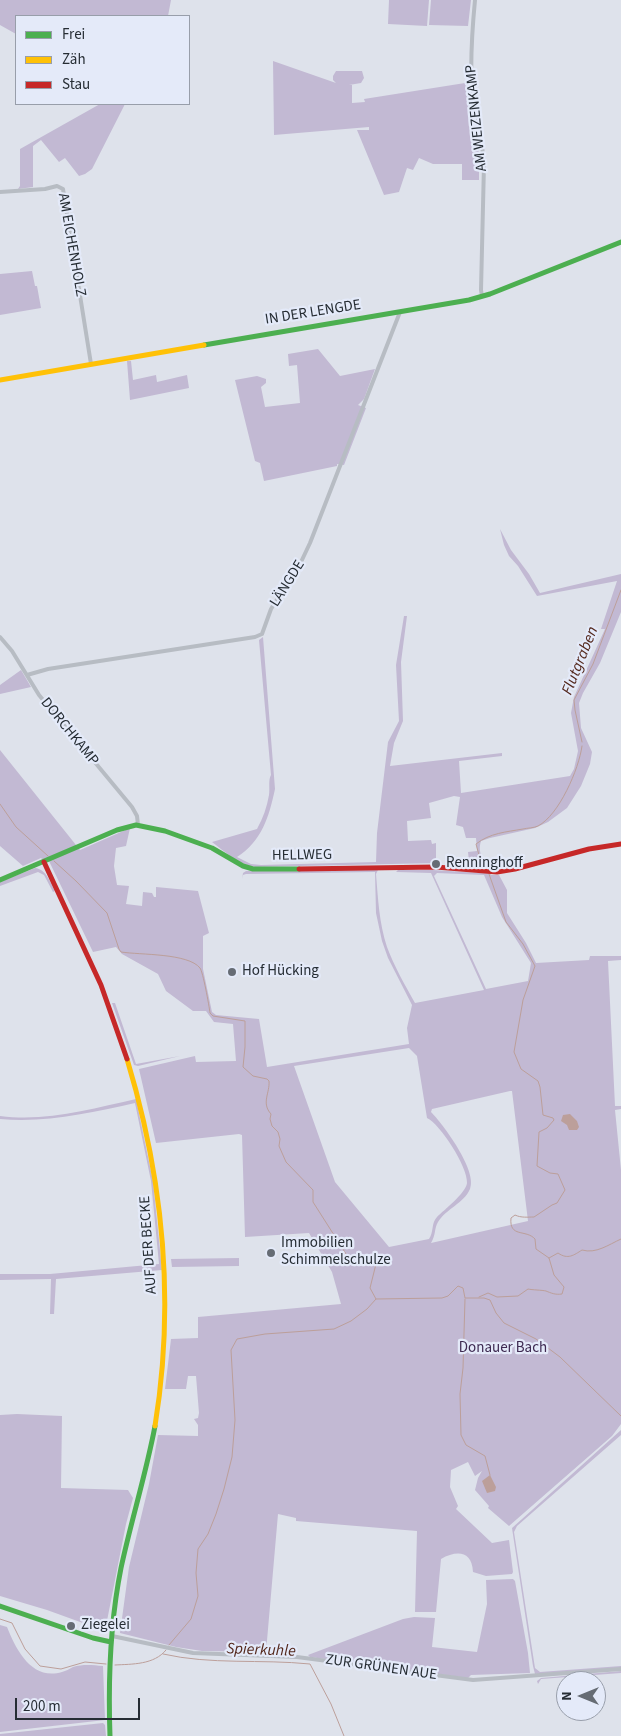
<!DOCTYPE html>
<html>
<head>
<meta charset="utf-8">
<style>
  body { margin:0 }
  #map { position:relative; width:621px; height:1736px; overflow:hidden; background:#dee2eb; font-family:"Source Sans 3",sans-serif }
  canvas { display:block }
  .legend { position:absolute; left:15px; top:15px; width:175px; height:90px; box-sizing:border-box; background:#e4eaf9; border:1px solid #989eaa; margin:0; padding:6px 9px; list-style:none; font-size:15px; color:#262d34 }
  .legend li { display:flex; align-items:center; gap:10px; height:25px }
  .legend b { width:25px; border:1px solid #989eaa }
  .north { position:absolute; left:556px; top:1671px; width:50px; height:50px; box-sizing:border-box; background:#e4eaf9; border:1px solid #989eaa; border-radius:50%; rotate:270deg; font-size:14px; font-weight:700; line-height:20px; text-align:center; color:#262d34 }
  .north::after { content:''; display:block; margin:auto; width:18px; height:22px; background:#666c74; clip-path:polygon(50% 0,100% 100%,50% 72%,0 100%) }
  .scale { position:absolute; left:15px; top:1698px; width:125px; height:22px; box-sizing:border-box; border:2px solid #262d34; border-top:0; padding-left:6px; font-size:15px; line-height:18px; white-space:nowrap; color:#262d34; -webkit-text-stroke:4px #e4eaf9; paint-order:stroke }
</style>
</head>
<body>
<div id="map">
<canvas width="621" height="1736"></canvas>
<ul class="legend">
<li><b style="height:6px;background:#4caf50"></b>Frei</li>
<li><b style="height:6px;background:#ffc107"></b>Zäh</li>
<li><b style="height:6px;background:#c62828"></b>Stau</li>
</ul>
<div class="north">N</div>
<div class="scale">200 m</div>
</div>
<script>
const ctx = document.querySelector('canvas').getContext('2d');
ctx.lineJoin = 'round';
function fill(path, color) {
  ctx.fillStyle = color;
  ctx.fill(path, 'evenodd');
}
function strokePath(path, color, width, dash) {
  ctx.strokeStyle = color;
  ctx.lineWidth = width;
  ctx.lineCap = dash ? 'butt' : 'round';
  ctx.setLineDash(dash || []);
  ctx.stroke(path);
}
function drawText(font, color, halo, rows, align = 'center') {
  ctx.font = font + ' "Source Sans 3",sans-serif';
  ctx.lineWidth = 4.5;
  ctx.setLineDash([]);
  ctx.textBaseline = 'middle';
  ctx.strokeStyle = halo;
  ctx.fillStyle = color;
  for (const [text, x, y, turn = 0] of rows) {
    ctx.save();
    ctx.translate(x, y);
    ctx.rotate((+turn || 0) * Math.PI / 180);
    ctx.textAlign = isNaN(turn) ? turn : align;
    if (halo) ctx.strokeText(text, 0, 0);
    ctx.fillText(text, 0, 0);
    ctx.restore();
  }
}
fill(new Path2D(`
  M0 0H171L168 16H16V34L0 25Z
  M389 0H429L427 26 388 24Z
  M431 0H471L468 26 429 25Z
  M273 61 336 83 333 80V76L336 71H362L364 78 361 83 349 85H352V103L365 102 364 99 465 83 479 153V180H462V164H433L419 158 413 170 407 168 399 192 384 195 357 130H369V127L274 135Z
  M100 104H125L92 169 85 174 79 176 65 158 59 162 41 140 33 146V187L18 189 20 186V149Z
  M32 271 35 286H37L41 308 0 315V274Z
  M318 349 340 376 375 369 364 399 358 405 366 408 344 465 337 464V466L264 481 260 463 255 461 235 380 257 376 266 379V383L261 387 265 407 300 403 297 365 289 366 288 354Z
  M127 361H131L133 380 156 375 157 382 187 375 189 388 130 400Z
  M500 529 511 550 529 574 540 593 621 574V612L600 663 583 693 579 703 581 728 592 752 590 764 581 786 567 808 548 822 535 828 490 838 481 841C476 857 488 861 491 875H499L507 890V913L526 943 536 963 589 960 590 956H621V960L608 961 615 1106H621V1109L615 1110 621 1170V1424L612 1436 509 1526 488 1508 489 1506 475 1490 478 1478 482 1471 475 1476 468 1462 451 1470 450 1487 458 1506 456 1509 492 1543 509 1540 513 1572 512 1574 486 1576 473 1572C472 1551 457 1550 441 1559L436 1612H415L417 1531 296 1521V1518L278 1514 266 1652 202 1651 176 1647 120 1633 129 1567 149 1484 158 1435 198 1436V1425L194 1419 198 1418 199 1413 196 1376H188L186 1389H165L171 1339 198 1338V1317L341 1304 332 1272 309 1233 245 1237 242 1135 239 1134 156 1143 139 1069 195 1056 196 1062 236 1061 233 1024 214 1022 206 1011H193L166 991 158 974 122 954 116 947 93 952 48 859 43 860 41 858 23 866 0 846V750L80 850 130 828 126 846 116 848 114 866 117 885 129 886 126 904 142 906 143 892 152 893 154 897H156V887L198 891 209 933 203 936V969L212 1012 216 1015 259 1019 267 1067 409 1044 407 1028 412 1005 388 958 382 941 376 913 375 872 246 874 243 875 242 879 243 873 246 871 378 870 376 874C378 898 379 923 387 947 394 966 405 985 415 1003L484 990 431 873 396 872 398 870H432L482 873 479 867 469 861 468 852 477 851 476 838H466L463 827 456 825 460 797 454 796 429 803 431 818 407 821 408 841 431 840 432 844 436 843V863L255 867C239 865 224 851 212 842L257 829C263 818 267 807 269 795 270 788 268 780 271 775L259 640 263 637 275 789C269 817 262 841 237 857L251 864 261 865 376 862 377 833 388 742 399 721 396 665 404 616H407L401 662 403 721 394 743 390 766 502 753V756L459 761 461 793 570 776 574 769 578 751 571 713 574 697 605 629H601L617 581 537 596 518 566 509 556 504 545ZM437 873 484 875 502 917 531 963 528 981 486 989 434 876ZM409 1048 417 1056 427 1118C440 1124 468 1167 467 1183 466 1193 444 1210 437 1217 431 1223 434 1232 429 1239L389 1247 335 1182 294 1066ZM510 1091H512L528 1221 431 1243C436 1235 434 1229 438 1222 446 1209 464 1203 470 1189 478 1171 443 1124 431 1112L432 1109Z
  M21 670 31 687 0 694V685Z
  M35 868C46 869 50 882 55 891L53 892 44 875 38 872 0 886V882Z
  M112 1003H115L136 1064 180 1056 138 1066 134 1065Z
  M136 1099 153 1181 162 1270 56 1279 54 1314H50L51 1279 0 1280V1274H50L159 1264 151 1181 135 1103C90 1113 47 1123 0 1119V1116C47 1122 91 1109 136 1099Z
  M239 1258V1266L172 1267 171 1259Z
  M17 1414 62 1416 61 1488 128 1490 133 1498 126 1524 105 1631 47 1610 0 1596V1415Z
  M621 1430V1435L517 1526 514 1532 535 1668 540 1672 621 1666V1668L535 1674 533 1666 512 1528Z
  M513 1579 515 1581 528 1653 530 1673 471 1675 468 1678 310 1657 308 1655 403 1619 414 1617 435 1618 432 1647 477 1652 487 1604 486 1580Z
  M0 1625 7 1627C16 1650 32 1681 62 1672 66 1671 69 1669 73 1667 83 1664 92 1665 103 1666L105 1720 0 1732Z
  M621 1671V1673L541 1679 538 1684 537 1681 541 1678Z
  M103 1723 105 1725 106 1736H0V1734Z`), '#c2b9d3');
fill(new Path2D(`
  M570 1114 577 1121 579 1127 577 1130H569L567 1125 561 1121 563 1115Z
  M490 1475 496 1487 495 1491 487 1493 482 1481Z`), '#bc9f9a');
strokePath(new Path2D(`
  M582 742 575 710 574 700 593 664 621 590
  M0 804 16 827 48 856
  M54 861 76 881 107 913 119 949 121 952C140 955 188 953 200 968 203 972 209 1005 210 1013L213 1016 245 1021V1047L243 1067 253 1076 267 1079 269 1081C270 1093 261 1103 271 1114L270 1119 272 1126 278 1132 280 1139 279 1146 286 1162 313 1190V1202L348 1257 361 1262 370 1260 376 1264 370 1288 376 1299 367 1309 351 1321 334 1329 265 1334 237 1339 231 1350 235 1420 232 1457 224 1489 216 1514 208 1534 198 1549 196 1573 198 1596 191 1619 169 1645
  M487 870 479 855 476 844C490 833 506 832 523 829 527 828 534 828 538 826 559 815 579 769 582 746
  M549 1258 558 1253C568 1260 574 1255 582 1250 596 1254 608 1245 621 1239
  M479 1297 488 1293 497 1297 518 1296 528 1289C532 1290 542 1290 546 1291 551 1293 555 1295 562 1294L564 1287 554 1275 549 1258 536 1249 535 1239C526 1229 509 1238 511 1218L515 1215C521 1218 528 1217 534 1217L552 1205 557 1203 565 1190 558 1174 550 1173 537 1166 539 1132 547 1128 554 1120 553 1118 543 1115 540 1087 538 1081 521 1069 514 1052 523 1000 535 966 523 944 506 922 489 874
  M376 1299 442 1298 448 1296 458 1286 463 1288 465 1298H484L490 1300 496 1313 504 1323 536 1339 560 1357 621 1416
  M465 1299 463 1368 460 1394 461 1435 466 1445 485 1456 490 1475
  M0 1619 12 1623 25 1649 40 1666 61 1669 85 1662 106 1664
  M163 1654C211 1665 261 1659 310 1664L331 1704 344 1736
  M115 1665C132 1664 154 1665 166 1650`), '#bc9f9a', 1);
strokePath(new Path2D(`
  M475 0C472 31 470 61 472 92 474 117 483 140 484 164L481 290 482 296
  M0 192 45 189 57 186 63 189 91 364
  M0 637 12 651 39 695 132 807 137 816 138 825
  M27 675 48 669 255 637 262 634 271 609 301 562 310 543 400 312
  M112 1636 193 1653 297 1657 473 1680 621 1669`), '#b7bcc3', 4);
strokePath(new Path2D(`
  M204 345 469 300 490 294 621 242
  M0 880 117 830 136 825 165 831 212 848 243 866 253 869H299
  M0 1606 93 1638 111 1642
  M110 1736C108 1680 110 1623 121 1568 131 1521 146 1474 155 1426`), '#4caf50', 5);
strokePath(new Path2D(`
  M0 380 204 345
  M127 1059C163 1178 175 1303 155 1426`), '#ffc107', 5);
strokePath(new Path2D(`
  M44 862 101 985 127 1059
  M299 869 436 867 497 872 515 869 589 849 621 844`), '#c62828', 5);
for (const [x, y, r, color] of [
  [436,864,5,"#666c74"],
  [232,972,5,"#666c74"],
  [271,1253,5,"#666c74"],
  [71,1626,5,"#666c74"]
]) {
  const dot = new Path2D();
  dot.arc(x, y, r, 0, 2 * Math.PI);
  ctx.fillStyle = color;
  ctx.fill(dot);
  strokePath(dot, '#e4eaf9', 2);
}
drawText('15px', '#262d34', '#e4eaf9', [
  ["AM WEIZENKAMP",477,118,-96],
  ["AM EICHENHOLZ",71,245,80],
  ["IN DER LENGDE",313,313,-9],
  ["LÄNGDE",288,584,-58],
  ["DORCHKAMP",69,732,51],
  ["HELLWEG",302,856,-1],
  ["AUF DER BECKE",149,1245,-94],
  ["ZUR GRÜNEN AUE",381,1668,8]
]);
drawText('15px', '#262d34', '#e4eaf9', [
  ["Renninghoff",446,864],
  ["Hof Hücking",242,972],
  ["Immobilien",281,1244],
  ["Schimmelschulze",281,1261],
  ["Ziegelei",81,1626]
], 'left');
drawText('15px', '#3e2a51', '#e4eaf9', [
  ["Donauer Bach",503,1349]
]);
drawText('italic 16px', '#54281c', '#e4eaf9', [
  ["Flutgraben",581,661,-68],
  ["Spierkuhle",261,1651,2]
]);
</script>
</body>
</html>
